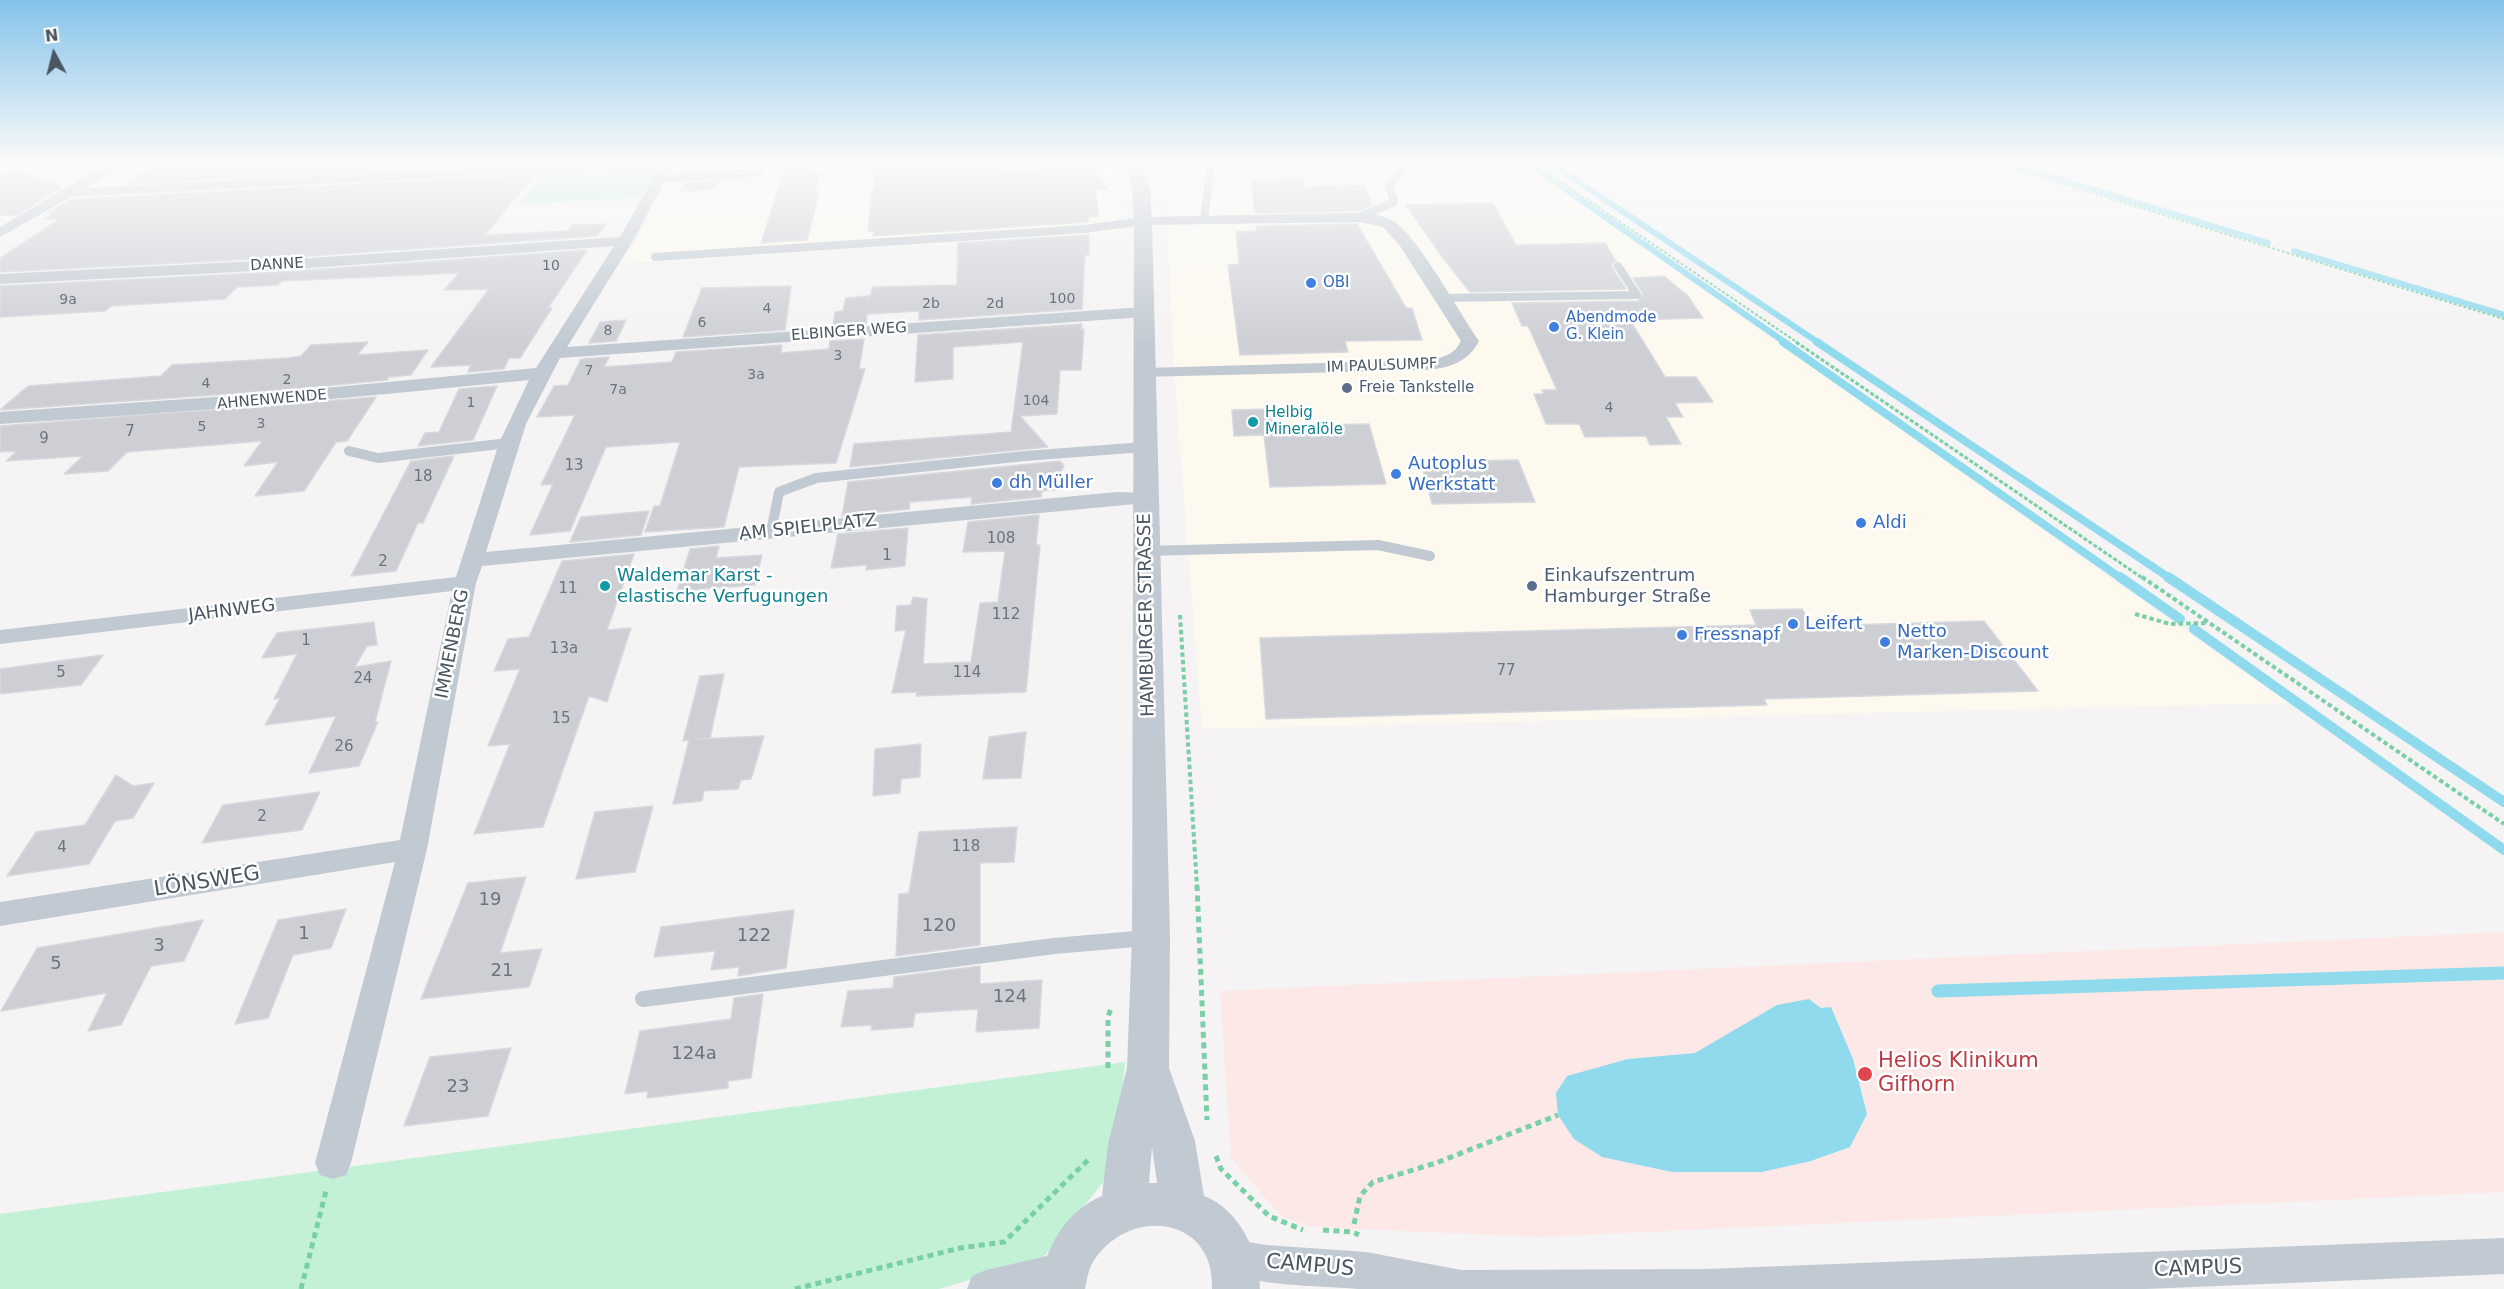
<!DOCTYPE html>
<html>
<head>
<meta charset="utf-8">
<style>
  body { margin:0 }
  #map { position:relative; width:2504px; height:1289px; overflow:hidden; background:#f5f3f3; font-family:"DejaVu Sans",sans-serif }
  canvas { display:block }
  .north { position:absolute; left:24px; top:24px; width:60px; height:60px; -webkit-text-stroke:4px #fff; paint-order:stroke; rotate:353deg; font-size:16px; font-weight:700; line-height:24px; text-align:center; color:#4a5661 }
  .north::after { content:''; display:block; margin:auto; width:21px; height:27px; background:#4a5661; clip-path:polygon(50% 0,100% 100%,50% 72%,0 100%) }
</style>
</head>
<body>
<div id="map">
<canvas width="2504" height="1289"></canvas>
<div class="north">N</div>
</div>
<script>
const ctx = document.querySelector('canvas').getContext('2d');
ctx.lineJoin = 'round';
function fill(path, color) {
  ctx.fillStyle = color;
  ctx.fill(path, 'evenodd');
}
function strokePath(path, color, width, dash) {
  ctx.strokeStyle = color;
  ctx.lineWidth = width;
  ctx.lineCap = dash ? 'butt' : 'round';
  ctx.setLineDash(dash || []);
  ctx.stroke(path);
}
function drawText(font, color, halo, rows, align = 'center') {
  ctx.font = font + ' "DejaVu Sans",sans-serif';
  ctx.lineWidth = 5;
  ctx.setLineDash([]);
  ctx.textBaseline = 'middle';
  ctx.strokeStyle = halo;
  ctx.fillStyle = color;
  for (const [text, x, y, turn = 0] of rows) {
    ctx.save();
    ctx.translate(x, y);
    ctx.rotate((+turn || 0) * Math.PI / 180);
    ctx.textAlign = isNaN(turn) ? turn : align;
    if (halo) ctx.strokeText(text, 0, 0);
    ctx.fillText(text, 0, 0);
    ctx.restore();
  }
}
fill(new Path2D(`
  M1157 162H1329L1331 167 1527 166 2288 703 1202 729 1174 370 1166 199Z
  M1114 173 1119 232 624 263 663 197Z`), '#fdf9ef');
fill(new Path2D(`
  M2504 932V1192L1540 1237 1313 1227 1282 1217 1231 1158 1220 991Z`), '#fce8e6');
fill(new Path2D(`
  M657 168 640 198 519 204 545 171Z
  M1125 1062 1115 1167 1042 1259 939 1289H0V1214Z`), '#c3f1d5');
fill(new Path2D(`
  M1809 999 1821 1008 1831 1007 1853 1059 1867 1114 1850 1147 1811 1161 1762 1172H1672L1602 1157 1574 1139 1558 1115 1556 1093 1567 1076 1628 1059 1695 1053 1777 1005Z`), '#90daee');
strokePath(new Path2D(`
  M1525 162 1564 188
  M1549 162 1819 343
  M2013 165 2268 243
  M1568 191 1786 343
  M2294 251 2504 315`), '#90daee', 6);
strokePath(new Path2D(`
  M1783 342 2122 579
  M1817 342 2171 579`), '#90daee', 8);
strokePath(new Path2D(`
  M2120 577 2180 619
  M2168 577 2504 802
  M2194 629 2504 850`), '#90daee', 10);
strokePath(new Path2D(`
  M1938 991 2504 973`), '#90daee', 13);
const building = new Path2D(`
  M157 162H204L195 169 346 162H531L127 184Z
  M695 162H728L725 169 692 170Z
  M787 162H816L812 173 820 172 815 192H819L807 240 761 243Z
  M871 162H1000L1001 171 1065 168 1062 162H1089L1107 189 1095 190 1099 216 1088 217V222L873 236 874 231H868L872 189H875Z
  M18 171 62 187 17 215H0V176Z
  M534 175 485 235 568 231 572 225 606 224 597 236 296 257 0 272V258L60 219H45L55 212 47 213 72 199Z
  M1303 179 1305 187 1364 185 1372 205 1359 211 1255 213 1251 180Z
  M719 181 715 189 681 191 686 183Z
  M1493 203 1516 245 1605 243 1616 261 1612 264 1613 269 1626 289 1470 292 1443 258 1406 205Z
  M1357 224 1406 308H1412L1422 340 1345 341 1348 352 1240 355 1228 265 1239 264 1236 232 1257 231 1256 226Z
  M1089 235V255H1085L1082 309 919 320V311L867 314 866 324 833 326 835 312 843 311 846 298 869 296V299L873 287 957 285 958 243Z
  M587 250 548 308H552L520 358H509L504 369 468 372 471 365 431 367 489 289 444 290 459 273 282 281 278 285 237 287 225 299 111 306 105 311 0 317V286L296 271Z
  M1664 276 1688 296 1703 318 1630 320 1665 377H1696L1713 402 1675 403 1683 417H1666L1681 444 1650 445 1646 436 1585 437 1579 424H1546L1534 394H1544L1542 390H1557L1528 326H1522L1512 303 1638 301 1643 294 1633 278Z
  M791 286 785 330 683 337 702 288Z
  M626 320 616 341 589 343 600 322Z
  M1082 324 1081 329H1084L1081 370H1060L1057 414 1020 416 1048 447 850 467 854 444 1011 432 1023 342 953 347V379L915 382 918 335Z
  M864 339 859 369H865L836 463 739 467 724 527 645 532 654 506H660L680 442 606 447 570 531 530 535 553 484 541 485 575 415 537 417 554 386 568 385 581 359 609 357 604 367 672 362 676 352 782 345 781 353 829 349 830 341Z
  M368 342 357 355 428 350 411 375 389 377 387 380 272 391 0 410 28 386 161 376 172 365 289 358 301 356 311 345Z
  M497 386 473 440 418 446 425 433 439 432 459 389Z
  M376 397 347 441 336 442 304 491 255 496 278 462 244 466 262 441 127 452 108 471 64 474 83 456 6 461 17 451 0 452V426Z
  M1271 409 1273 426 1369 424 1386 484 1270 487 1264 435 1234 436 1232 410Z
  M454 456 423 523H418L396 571 351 576 411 461Z
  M1518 460 1535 502 1432 504 1421 462Z
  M1060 461 1064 466 1060 474 1071 489 1042 491 1041 497 971 504 972 497 910 502 909 509 842 516 848 482Z
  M649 511 641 535 570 542 581 517Z
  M1039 515 1036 545H1040L1026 692 916 696 917 692 892 693 906 630 895 631 897 606 911 605 913 597 927 599 923 664 971 662 980 603 998 602 1005 551 963 552 968 522Z
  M908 528 905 566 866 570 867 565 831 568 838 534Z
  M719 546 716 558 762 555 755 585 677 591 690 549Z
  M634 554 607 630 631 628 607 702 589 696 543 827 474 834 510 744 488 746 520 669 494 671 508 639 529 637 562 561Z
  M1802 609 1812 626 1984 621 2038 691 1764 699 1767 705 1266 719 1260 638 1756 625 1750 610Z
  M374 622 377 645 367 646 355 667 391 661 375 722H378L359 766 309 773 336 716 265 725 280 698 274 699 297 654 262 658 277 633Z
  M103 655 81 685 0 694V669Z
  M724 674 710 738 697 739 764 736 751 779 741 780 738 789 704 791 702 801 673 804 689 740 683 741 700 676Z
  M1026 732 1021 778 983 779 989 737Z
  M921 744 920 777 901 779 900 793 873 796 875 749Z
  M116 775 133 786 154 783 133 818 115 821 89 864 7 876 36 832 85 825Z
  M320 792 302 830 202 843 223 805Z
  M653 806 635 872 576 879 595 812Z
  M1017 827 1014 862 980 863V945L896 956 899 894 909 893 919 832Z
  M526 877 500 953 542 949 529 987 421 999 468 883Z
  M346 909 331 948 293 955 268 1018 235 1024 278 920Z
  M794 910 786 968 738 976 739 967 711 970 715 951 654 957 661 927Z
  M203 920 184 961 151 966 121 1025 88 1031 107 993 1 1011 37 948Z
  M980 966V984L1042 980 1039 1028 976 1032 978 1009 915 1013 913 1027 871 1030 872 1025 841 1027 848 991 893 988 894 977Z
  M763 994 751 1078 728 1081V1088L647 1098 648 1091 625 1094 640 1031 731 1019 734 998Z
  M511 1048 488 1116 404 1126 430 1057Z`);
fill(building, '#cdcfd5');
strokePath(building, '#d7d9de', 1.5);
strokePath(new Path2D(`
  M1532 162 1798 343
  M1990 162 2504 319`), '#7ad0a6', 2, [3, 2]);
strokePath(new Path2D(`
  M1796 342 2144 579`), '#7ad0a6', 3, [4, 2]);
strokePath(new Path2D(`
  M2142 577 2504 824
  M2135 614 2170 624 2207 623
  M1180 615 1197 887`), '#7ad0a6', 4, [4.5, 3]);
strokePath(new Path2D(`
  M1197 885 1207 1120
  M1108 1068V1017L1111 1008
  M1216 1156 1221 1169 1269 1216 1303 1230
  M1354 1224 1360 1196 1373 1182 1436 1163 1558 1115
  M1323 1230 1353 1232 1359 1235
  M301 1289 326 1191
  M795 1289 960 1248 1004 1242 1089 1159`), '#7ad0a6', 5, [6, 4.5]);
strokePath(new Path2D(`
  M662 178 758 173
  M1360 217 1394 202 1389 185 1403 171
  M1204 219 1210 170
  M655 257 1085 229 1143 221
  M1441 298 1637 295 1618 266`), '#c1cad2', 8);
strokePath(new Path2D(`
  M349 451 378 458 509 443
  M771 532 779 492 816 478 1025 456 1144 447
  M1146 551 1378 545 1430 556`), '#c1cad2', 10);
strokePath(new Path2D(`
  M643 999 1054 946 1147 938`), '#c1cad2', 16);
fill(new Path2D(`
  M110 162H126L86 188 582 162H675L633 241 567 347 1144 307 1152 312 1144 317 560 358 526 424 486 552 1117 492 1153 493 1156 497 1153 501 1146 503 482 566 476 583 427 849 351 1163 346 1175 333 1179 320 1175 315 1163 395 862 0 926V902L400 840 452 591 0 644V630L456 577 499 443 529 380C353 398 177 413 0 424V412L272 393 536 368 614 246 296 269 0 284V274L296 259 620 237 660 166 71 197 0 237V227Z
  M1343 213C1359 213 1379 212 1393 221 1418 236 1460 314 1479 341 1468 362 1451 367 1429 370L1140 377 1137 373 1140 369 1146 368 1429 360C1443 358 1455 354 1461 341L1400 246 1383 227 1360 222 1143 225 1136 221 1143 217Z
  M2504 1238V1274L2145 1289H1358C1313 1285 1261 1287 1219 1270L1213 1257 1219 1244 1232 1239 1266 1245 1366 1252 1461 1270 1706 1269Z
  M1065 1252 1078 1258 1084 1271 1078 1284 1067 1289H967L972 1276 986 1270Z`), '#c1cad2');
fill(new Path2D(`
  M1126 162H1142L1150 190 1152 221 1170 937 1169 1068 1195 1141 1204 1196C1239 1209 1260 1253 1260 1289H1212C1215 1215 1128 1206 1093 1262 1088 1270 1087 1280 1085 1289H1037C1046 1250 1063 1212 1102 1196L1108 1144 1127 1068 1132 937 1134 221 1132 190ZM1152 1147 1157 1183H1149Z`), '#c1cad2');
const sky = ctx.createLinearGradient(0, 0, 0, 343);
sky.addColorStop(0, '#85c3ea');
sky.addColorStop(0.47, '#fafafa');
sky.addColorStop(1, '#fafafa00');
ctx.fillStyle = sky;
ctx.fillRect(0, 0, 2504, 343);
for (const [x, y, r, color] of [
  [1311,283,6,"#3f7fe0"],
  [1554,327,6,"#3f7fe0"],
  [1347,388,6,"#5c6f8a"],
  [1253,422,6,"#0f9aa8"],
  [1396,474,6,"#3f7fe0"],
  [997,483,6,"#3f7fe0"],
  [1861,523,6,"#3f7fe0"],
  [605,586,6,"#0f9aa8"],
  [1532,586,6,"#5c6f8a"],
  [1793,624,6,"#3f7fe0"],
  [1682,635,6,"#3f7fe0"],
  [1885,642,6,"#3f7fe0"],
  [1865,1074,8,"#e0444e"]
]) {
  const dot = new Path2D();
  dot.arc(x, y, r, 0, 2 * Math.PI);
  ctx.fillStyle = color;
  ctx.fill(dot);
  strokePath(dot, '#fff', 2);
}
drawText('14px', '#6b747e', null, [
  ["10",551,266],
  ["100",1062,299],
  ["9a",68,300],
  ["2b",931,304],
  ["2d",995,304],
  ["4",767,309],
  ["6",702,323],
  ["8",608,331],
  ["3",838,356],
  ["7",589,371],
  ["3a",756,375],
  ["2",287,380],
  ["4",206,384],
  ["7a",618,390],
  ["104",1036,401],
  ["1",471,403],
  ["4",1609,408],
  ["3",261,424],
  ["5",202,427]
]);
drawText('15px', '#4a5661', '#fff', [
  ["DANNE",277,265,-3],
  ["ELBINGER WEG",849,332,-4],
  ["IM PAULSUMPF",1382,366,-2],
  ["AHNENWENDE",272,400,-5]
]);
drawText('15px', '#366cbe', '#fff', [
  ["OBI",1323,283],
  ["Abendmode",1566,318],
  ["G. Klein",1566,335]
], 'left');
drawText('15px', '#4e5e75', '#fff', [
  ["Freie Tankstelle",1359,388]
], 'left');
drawText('15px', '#0d838f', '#fff', [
  ["Helbig",1265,413],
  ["Mineralöle",1265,430]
], 'left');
drawText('15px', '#6b747e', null, [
  ["7",130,432],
  ["9",44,439],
  ["13",574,466],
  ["18",423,477],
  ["108",1001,539],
  ["1",887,556],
  ["2",383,562],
  ["11",568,589],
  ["112",1006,615],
  ["1",306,641],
  ["13a",564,649],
  ["77",1506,671],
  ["5",61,673],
  ["114",967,673],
  ["24",363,679],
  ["15",561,719],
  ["26",344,747],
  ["2",262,817],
  ["118",966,847],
  ["4",62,848]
]);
drawText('18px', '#366cbe', '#fff', [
  ["Autoplus",1408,464],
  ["Werkstatt",1408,485],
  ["dh Müller",1009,483],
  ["Aldi",1873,523],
  ["Leifert",1805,624],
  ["Netto",1897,632],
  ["Marken-Discount",1897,653],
  ["Fressnapf",1694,635]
], 'left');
drawText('18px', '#4a5661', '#fff', [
  ["AM SPIELPLATZ",808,528,-6],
  ["JAHNWEG",232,611,-7],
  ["HAMBURGER STRASSE",1147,615,-91],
  ["IMMENBERG",453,644,-79]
]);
drawText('18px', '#0d838f', '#fff', [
  ["Waldemar Karst -",617,576],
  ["elastische Verfugungen",617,597]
], 'left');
drawText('18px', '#4e5e75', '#fff', [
  ["Einkaufszentrum",1544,576],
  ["Hamburger Straße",1544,597]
], 'left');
drawText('18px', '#6b747e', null, [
  ["19",490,900],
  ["120",939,926],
  ["1",304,934],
  ["122",754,936],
  ["3",159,946],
  ["5",56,964],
  ["21",502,971],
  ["124",1010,997],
  ["124a",694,1054],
  ["23",458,1087]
]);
drawText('21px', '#4a5661', '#fff', [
  ["LÖNSWEG",207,882,-9],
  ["CAMPUS",1310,1266,5],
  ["CAMPUS",2198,1269,-2]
]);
drawText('21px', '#be3a42', '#fff', [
  ["Helios Klinikum",1878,1062],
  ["Gifhorn",1878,1086]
], 'left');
</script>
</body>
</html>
